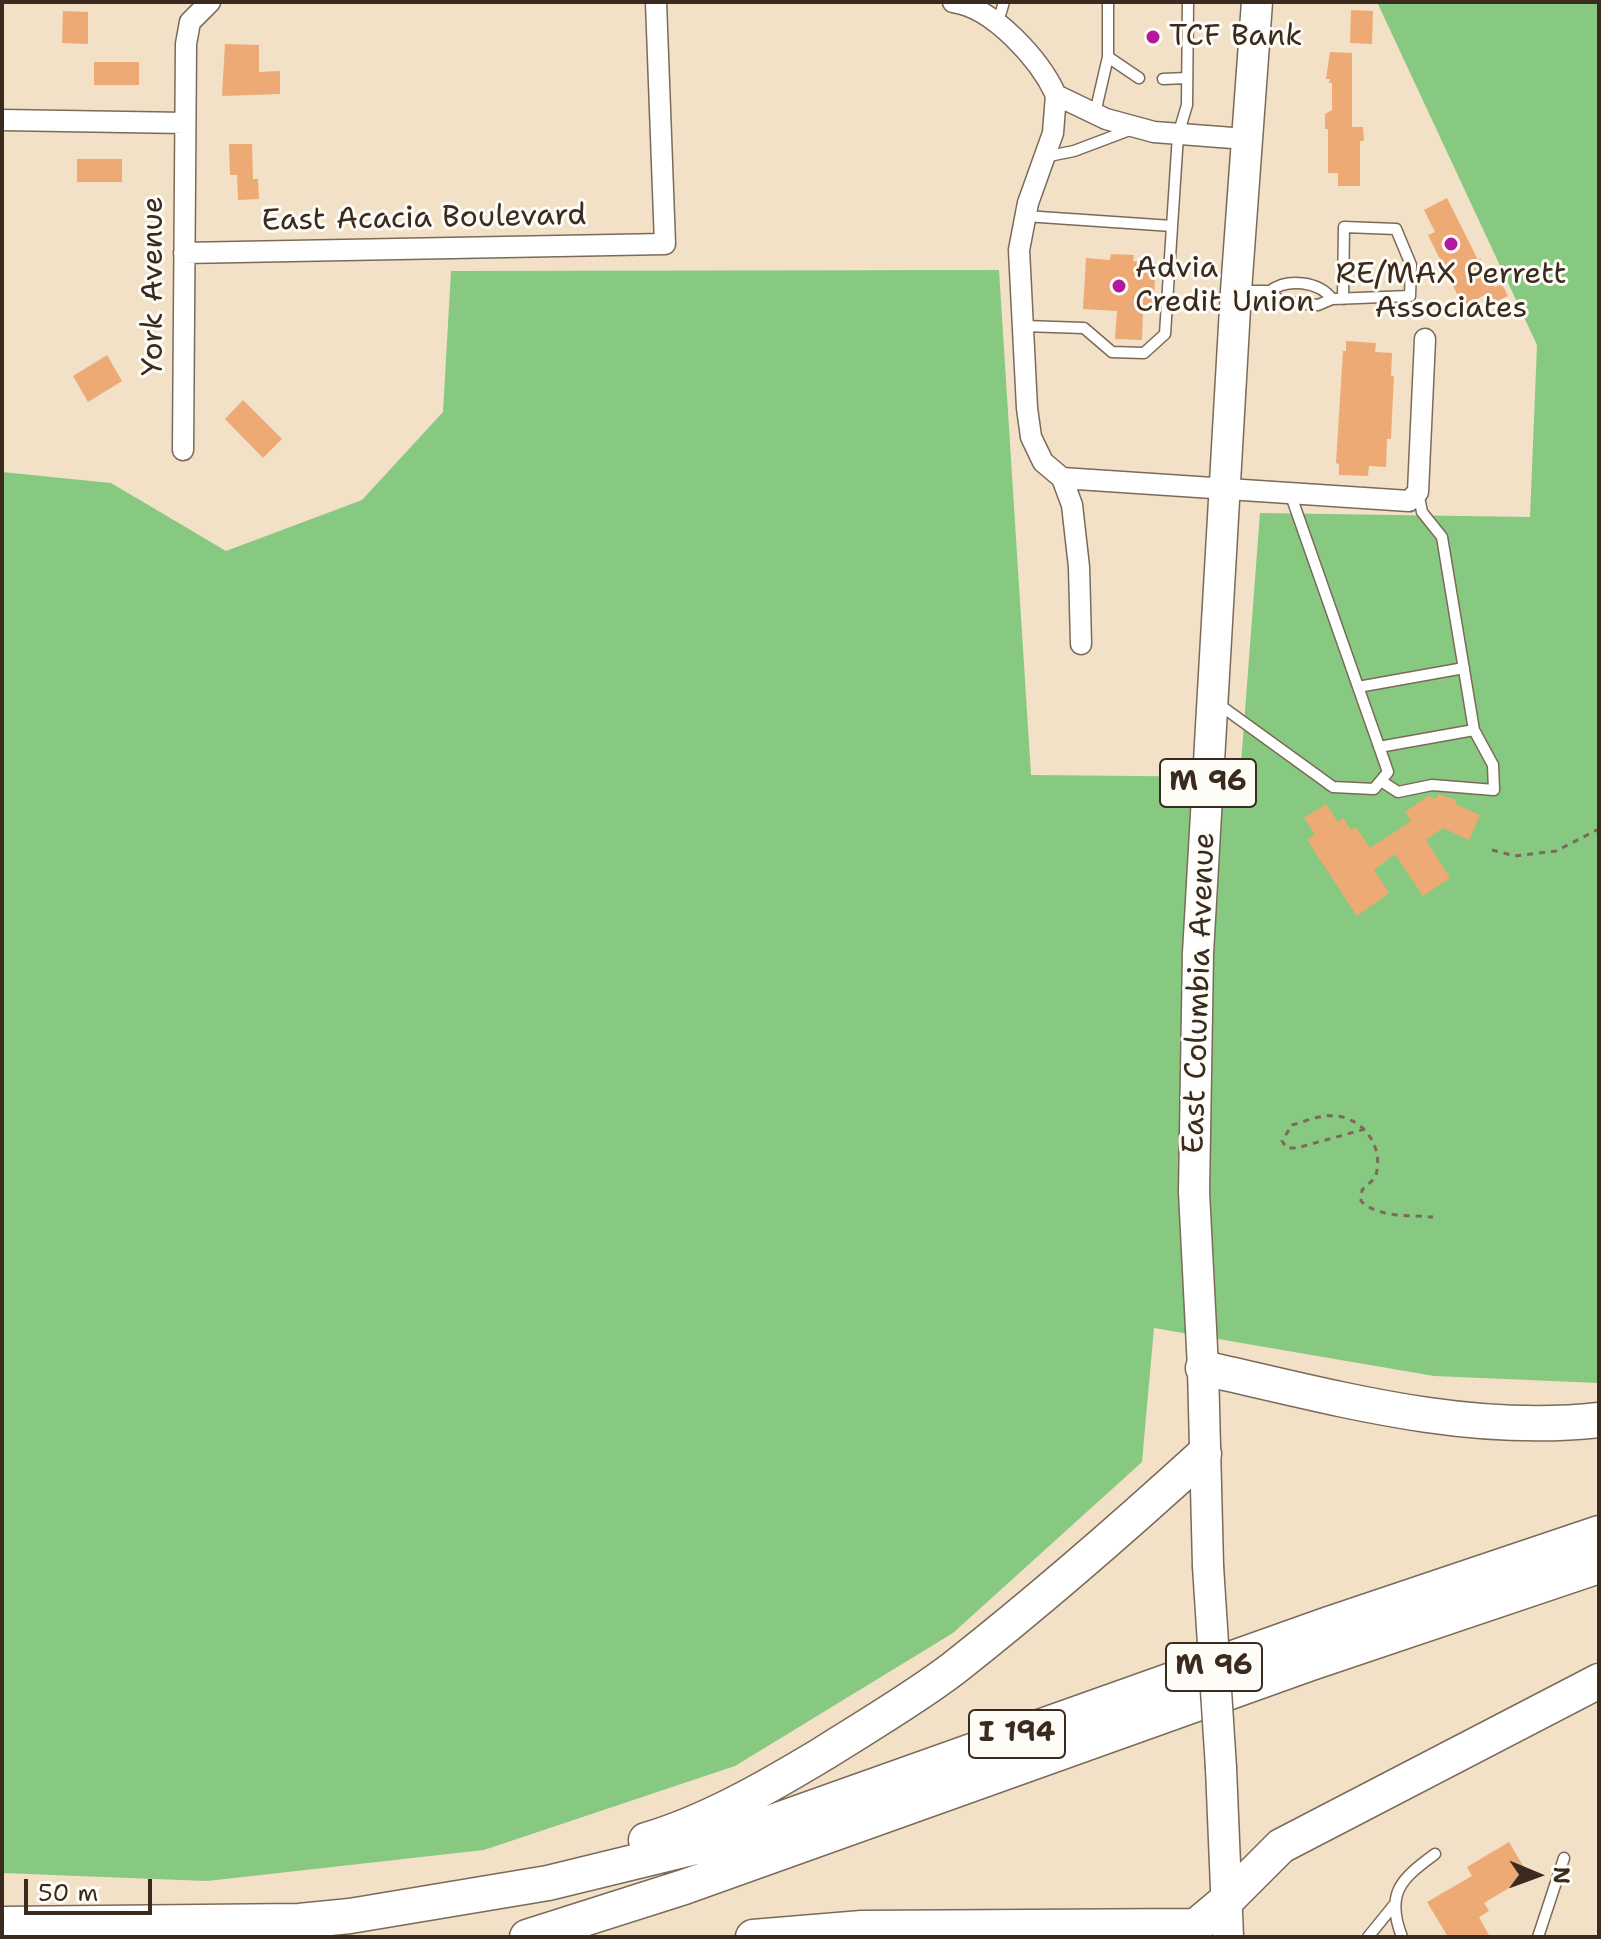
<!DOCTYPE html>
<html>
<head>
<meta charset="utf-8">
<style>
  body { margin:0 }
  #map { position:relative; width:1601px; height:1939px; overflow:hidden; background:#f2e1c6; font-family:"Shantell Sans",sans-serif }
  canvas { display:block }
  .frame { position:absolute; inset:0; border:4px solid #3b2a1e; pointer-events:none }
  .north { position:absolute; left:1497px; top:1835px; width:80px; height:80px; -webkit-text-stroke:6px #fdfcf7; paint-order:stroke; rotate:91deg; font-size:22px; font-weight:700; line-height:32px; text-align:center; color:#3b2a1e }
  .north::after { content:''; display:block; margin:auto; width:28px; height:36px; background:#3b2a1e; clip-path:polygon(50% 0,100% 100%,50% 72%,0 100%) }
  .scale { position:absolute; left:24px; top:1879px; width:128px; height:36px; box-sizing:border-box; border:4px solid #3b2a1e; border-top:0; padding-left:10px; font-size:24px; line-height:28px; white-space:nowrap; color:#3b2a1e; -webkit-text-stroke:6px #fdfcf7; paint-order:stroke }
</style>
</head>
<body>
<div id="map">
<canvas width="1601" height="1939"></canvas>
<div class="frame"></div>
<div class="north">N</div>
<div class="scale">50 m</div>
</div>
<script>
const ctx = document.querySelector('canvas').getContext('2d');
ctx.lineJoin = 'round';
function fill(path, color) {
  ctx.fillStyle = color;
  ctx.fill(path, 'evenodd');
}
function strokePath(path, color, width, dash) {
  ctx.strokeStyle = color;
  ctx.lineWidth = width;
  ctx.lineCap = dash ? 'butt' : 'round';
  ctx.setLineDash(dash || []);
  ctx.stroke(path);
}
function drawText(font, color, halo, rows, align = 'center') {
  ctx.font = font + ' "Shantell Sans",sans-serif';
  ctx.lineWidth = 6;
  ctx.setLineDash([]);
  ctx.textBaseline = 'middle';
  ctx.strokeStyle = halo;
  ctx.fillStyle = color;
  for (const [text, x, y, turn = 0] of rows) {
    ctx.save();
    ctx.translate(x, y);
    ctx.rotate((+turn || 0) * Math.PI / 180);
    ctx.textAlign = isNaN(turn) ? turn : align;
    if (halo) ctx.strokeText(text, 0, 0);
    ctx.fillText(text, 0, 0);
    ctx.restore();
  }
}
fill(new Path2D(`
  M1377 2H1599V1383L1434 1376 1154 1328 1142 1462 953 1633 735 1766 484 1850 207 1881 2 1873V472L111 483 226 551 362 500 443 412 451 271 999 270 1031 775 1240 777 1260 513 1530 517 1537 345Z`), '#87c981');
fill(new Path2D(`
  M1351 10 1373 11 1372 44 1350 43Z
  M63 11 88 12V44L62 43Z
  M225 44 259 45V72L280 71V94L222 96Z
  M1330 52 1352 53V127H1363L1364 141H1360V186H1338V173H1328V129H1325V114L1332 110V83H1329L1330 79H1326Z
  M94 62H139V85H94Z
  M229 144H252L253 179H258L259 199 238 200 237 175H230Z
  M77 159H122V182H77Z
  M1447 198 1478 260 1480 258 1495 287 1502 284 1508 296 1490 305 1485 295 1463 306 1428 235 1435 232 1424 210Z
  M1111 254 1134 255 1133 261 1156 263 1153 311H1143L1142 340 1115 339 1117 311 1083 309 1086 258 1110 260Z
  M1346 341 1376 343 1375 352 1392 353 1391 376H1394L1392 416 1391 439H1387L1386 467 1369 466 1368 476 1339 475V464L1336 463 1343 351H1346Z
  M107 355 122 381 88 402 73 376Z
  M243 400 282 439 263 458 225 419Z
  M1438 794 1456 800 1455 804 1480 815 1469 840 1443 828 1426 840 1450 878 1423 896 1395 854 1374 870 1389 893 1357 916 1307 840 1315 834 1304 818 1326 804 1338 822 1343 818 1351 830 1356 827 1370 848 1411 821 1405 812 1428 796 1436 799Z
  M1509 1842 1529 1876 1484 1903 1489 1911 1479 1917 1490 1937H1448L1427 1902 1472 1876 1467 1867Z`), '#edaa74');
const lane = new Path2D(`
  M998 22 1004 2
  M1108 57 1139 78
  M1163 79 1187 78
  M1095 113 1108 57V2
  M1044 157 1074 151 1135 128
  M1025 216 1172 226
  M1238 291H1270C1287 278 1319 281 1332 299
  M1270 291 1278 299 1285 302 1318 305 1332 299 1410 296 1411 265 1396 229 1344 227 1343 299
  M1024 326 1084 328 1112 352 1144 353 1165 334 1178 135 1187 105 1188 2
  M1358 687 1464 668
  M1217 703 1333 787 1374 789 1388 772 1290 493
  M1379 747 1474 730 1442 537 1422 512 1418 492
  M1381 781 1398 792 1432 785 1494 790 1493 765 1474 730
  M1368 1937 1394 1905
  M1402 1937C1385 1893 1401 1879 1435 1854
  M1538 1937 1564 1858`);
const street = new Path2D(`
  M953 2C993 7 1040 60 1056 95L1106 119 1154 132 1246 139
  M1056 95 1053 133 1028 203 1019 250 1027 408 1031 437 1043 462 1062 478 1072 505 1079 567 1081 644
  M2 120 185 123
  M184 253 665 244 656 2
  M183 450 186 44 190 22 210 2
  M1062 478 1409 501 1418 492 1425 339`);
const primary = new Path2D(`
  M1208 1566 1203 1368 1194 1192 1198 953 1236 291 1257 2
  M1221 1768 1228 1937`);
const highway = new Path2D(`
  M1203 1368C1333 1397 1464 1435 1599 1420
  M646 1840C707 1822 766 1788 821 1755 865 1727 912 1700 954 1668 1039 1601 1124 1527 1204 1454
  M2 1924 299 1921 350 1916 548 1883 716 1842 1326 1625 1599 1533
  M527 1937 684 1887 1311 1663 1599 1566
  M753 1937 862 1928 1196 1926 1227 1900 1281 1846 1599 1681`);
strokePath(lane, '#7b6a59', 13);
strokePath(street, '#7b6a59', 23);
strokePath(primary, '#7b6a59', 33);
strokePath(highway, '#7b6a59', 37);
strokePath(new Path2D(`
  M1492 850 1515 856 1556 851 1599 829
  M1365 1129 1297 1148H1287L1282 1141 1292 1125C1306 1121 1322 1114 1336 1116 1366 1119 1385 1150 1375 1178L1362 1190 1361 1201C1378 1218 1410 1215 1433 1217`), '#7b6a59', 3, [6, 6]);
strokePath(lane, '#fff', 10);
strokePath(street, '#fff', 20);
strokePath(primary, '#fff', 30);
strokePath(highway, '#fff', 34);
const primaryBridge = new Path2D(`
  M1208 1566 1221 1768`);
strokePath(primaryBridge, '#7b6a59', 33, []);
strokePath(primaryBridge, '#fff', 30);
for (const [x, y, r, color] of [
  [1153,37,8,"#b5179e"],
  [1451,244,8,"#b5179e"],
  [1119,286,8,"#b5179e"]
]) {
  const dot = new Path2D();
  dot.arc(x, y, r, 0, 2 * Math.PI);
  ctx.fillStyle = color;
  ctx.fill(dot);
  strokePath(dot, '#fdfcf7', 3);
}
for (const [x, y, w] of [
  [1208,783,96],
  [1214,1667,96],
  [1017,1734,96]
]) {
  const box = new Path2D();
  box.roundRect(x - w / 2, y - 24, w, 48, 6);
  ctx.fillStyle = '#fdfcf7';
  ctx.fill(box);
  strokePath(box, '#3b2a1e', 2);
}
drawText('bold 28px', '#3b2a1e', null, [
  ["M 96",1208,783],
  ["M 96",1214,1667],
  ["I 194",1017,1734]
]);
drawText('30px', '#3b2a1e', '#fdfcf7', [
  ["TCF Bank",1169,37],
  ["Advia",1135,269],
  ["Credit Union",1135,303],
  ["RE/MAX Perrett",1451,275,"center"],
  ["Associates",1451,309,"center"]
], 'left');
drawText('30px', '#3b2a1e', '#fdfcf7', [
  ["East Acacia Boulevard",424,219,-1],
  ["York Avenue",154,286,-90],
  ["East Columbia Avenue",1200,993,-88]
]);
</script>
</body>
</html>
